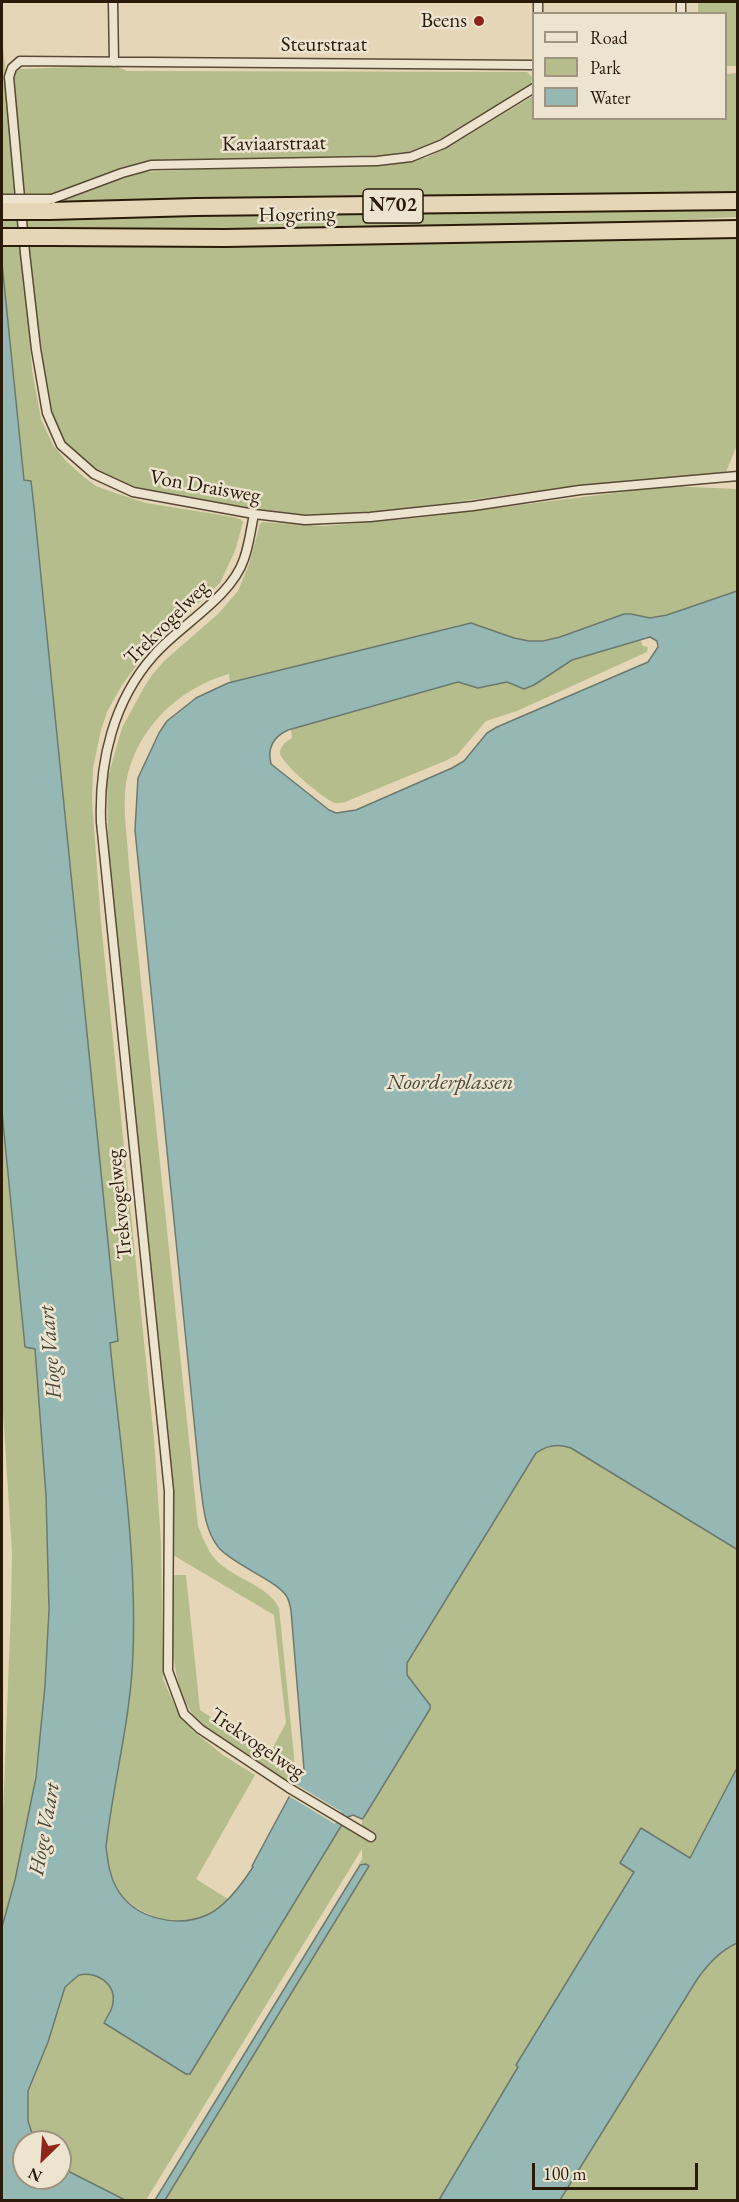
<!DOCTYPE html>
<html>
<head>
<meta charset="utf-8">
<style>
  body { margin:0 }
  #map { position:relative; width:739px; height:2202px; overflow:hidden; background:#e4d6b6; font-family:"EB Garamond",serif }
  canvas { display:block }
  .frame { position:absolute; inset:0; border:3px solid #2a1b08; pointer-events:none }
  .legend { position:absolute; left:532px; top:12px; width:195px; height:108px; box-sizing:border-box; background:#ede4d0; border:2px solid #9f9480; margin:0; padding:8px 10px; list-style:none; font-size:18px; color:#2a1b08 }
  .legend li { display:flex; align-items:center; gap:12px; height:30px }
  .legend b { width:30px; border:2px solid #9f9480 }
  .north { position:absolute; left:12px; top:2130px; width:60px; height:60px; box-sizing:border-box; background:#ede4d0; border:2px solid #9f9480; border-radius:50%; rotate:205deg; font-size:16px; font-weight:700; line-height:24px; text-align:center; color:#2a1b08 }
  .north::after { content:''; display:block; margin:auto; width:21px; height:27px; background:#8f2418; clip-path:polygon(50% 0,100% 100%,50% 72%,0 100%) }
  .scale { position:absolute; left:532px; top:2163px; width:166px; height:27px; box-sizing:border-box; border:3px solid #2a1b08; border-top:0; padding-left:8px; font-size:18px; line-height:21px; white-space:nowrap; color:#2a1b08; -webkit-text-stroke:4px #ede4d0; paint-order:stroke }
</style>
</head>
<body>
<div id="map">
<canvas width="739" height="2202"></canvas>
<div class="frame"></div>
<ul class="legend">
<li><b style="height:8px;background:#ede4d0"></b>Road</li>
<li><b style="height:16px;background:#b5bd8d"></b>Park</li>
<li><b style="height:16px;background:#96b8b4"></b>Water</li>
</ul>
<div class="north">N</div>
<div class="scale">100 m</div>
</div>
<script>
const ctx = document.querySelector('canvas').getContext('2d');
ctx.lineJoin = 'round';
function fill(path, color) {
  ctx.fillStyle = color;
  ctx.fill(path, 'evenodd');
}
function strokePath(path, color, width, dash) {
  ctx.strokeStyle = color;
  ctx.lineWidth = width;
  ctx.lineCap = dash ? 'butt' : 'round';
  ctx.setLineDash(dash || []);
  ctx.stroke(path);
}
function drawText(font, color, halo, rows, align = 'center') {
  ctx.font = font + ' "EB Garamond",serif';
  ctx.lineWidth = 5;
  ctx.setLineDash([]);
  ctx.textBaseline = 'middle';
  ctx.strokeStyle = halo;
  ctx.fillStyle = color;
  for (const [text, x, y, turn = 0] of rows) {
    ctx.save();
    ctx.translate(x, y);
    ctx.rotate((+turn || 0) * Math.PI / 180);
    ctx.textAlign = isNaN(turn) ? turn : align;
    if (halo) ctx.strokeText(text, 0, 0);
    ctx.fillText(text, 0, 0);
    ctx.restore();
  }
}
fill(new Path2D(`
  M698 2H737V66H726V14L698 13Z
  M2 35 25 278 32 370 41 419 53 445 66 461 84 477 96 486 115 493 146 503 233 517 240 519 243 522 235 551 220 583 148 650 122 685 107 712 101 730 93 768 92 800 101 923 154 1439 161 1542 163 1679 177 1711 192 1730 223 1755 255 1775 196 1879 228 1899C202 1924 176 1927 144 1912 133 1907 122 1898 116 1887 109 1874 108 1861 106 1847 113 1782 131 1718 133 1653 137 1549 120 1445 110 1343L118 1341 34 507 31 481 24 480 2 263Z
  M114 63 120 68 127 71 527 72 532 77 531 86 432 144 417 151 384 157 158 160 117 171 51 196 24 195 13 74 20 69 105 66Z
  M737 73V195L48 204 142 172 205 169 388 165 426 158 462 139 533 96 534 118H726V74Z
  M738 208 737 217 594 224 27 231 25 216Z
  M737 236V445L726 472 523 493 340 517 306 516 252 511 110 483 68 448 54 425 43 384 28 245Z
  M670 486 737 489V591L667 615 650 618 631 614H624L560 637 543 641H529L514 638 470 623 230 683 229 674C178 688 135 730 126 783 122 810 128 841 129 867L198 1526C203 1538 207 1550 216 1560 234 1579 268 1585 279 1608L294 1756V1767L289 1780H285L201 1725C164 1683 174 1628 173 1575H186L200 1710 269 1755 286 1723 274 1615 173 1555 171 1490 112 901 108 832 107 780 122 728 143 689 152 675 164 661 218 614 238 591 249 564 260 524 262 522 324 526 417 518Z
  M640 639 643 646 648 647 647 652 517 711 486 721 457 755 445 761 345 802C342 802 339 804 335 803 325 800 278 761 280 752 281 745 287 741 292 738L291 729 458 682 478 688 507 682 520 688 572 660Z
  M2 1112 25 1347 35 1349C40 1420 48 1491 48 1562 50 1685 37 1809 2 1927V1838L11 1608 12 1553 2 1396Z
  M546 1427 737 1544V1776L691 1863 444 2200H162L362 1866 359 1864 362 1859V1849L146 2200H125L60 2167V2142H35L28 2121V2091L48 2042 65 1987 79 1975C100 1971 120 1987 111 2010 109 2014 106 2019 104 2023L190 2074 342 1824 362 1836V1815L399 1672Z
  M737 1943V2200H560L698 1978C709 1963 720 1951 737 1943Z`), '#b5bd8d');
const water = new Path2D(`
  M2 263 24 480 31 481 34 507 118 1341 110 1343C120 1446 137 1550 133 1653 131 1719 113 1782 106 1847 108 1861 109 1874 116 1887 133 1919 178 1929 209 1914 227 1905 242 1884 253 1867L252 1866 304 1769 291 1610C290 1606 289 1600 287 1597 278 1581 234 1565 219 1548 204 1530 203 1503 200 1481L135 830 138 778 159 733 167 721 196 698 228 683 471 623 514 638 529 641H543L560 637 624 614H631L650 618 667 615 737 591 738 1550 571 1448C558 1443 547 1445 536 1453L407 1663V1675L430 1705V1709L364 1817 362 1819 353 1815 346 1818 190 2074H186L104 2023C106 2019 109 2014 111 2010 120 1987 100 1971 79 1975L65 1987 48 2042 28 2091V2121L35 2142H24V2178H60V2167L125 2200H2V1927L15 1880 36 1777 45 1686 49 1609 46 1495 35 1349 25 1347 2 1112ZM650 637 657 641 658 647 648 662 497 727 487 733 464 761 452 768 356 810 336 813 329 810 271 764C267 748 273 737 288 730L458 682 478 688 507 682 524 689 534 685 572 660Z
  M737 1768V1943C720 1951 709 1963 698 1978L560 2200H439L518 2067 516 2065 634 1872 620 1863 641 1828 690 1858Z
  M366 1864 369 1866 165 2200H155L360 1865Z`);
fill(water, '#96b8b4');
strokePath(water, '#6b796f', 1.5);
fill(new Path2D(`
  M294 1783 342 1812 335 1824 287 1795Z`), '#e4d6b6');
const street = new Path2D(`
  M113 2 114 62
  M538 2V14
  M681 2V14
  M534 65 20 61 12 68 9 77 25 253 36 349 47 413 61 445 94 474 133 492 254 514 305 520 370 517 473 506 580 490 738 476
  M52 199 122 173 151 165 377 161 411 157 443 144 534 88
  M254 514C251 529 249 545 244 559 231 598 180 625 154 655 113 701 99 762 101 822L169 1491 168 1671 184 1714 200 1729 289 1788 371 1837`);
const highway = new Path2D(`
  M49 211 196 207 738 201
  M52 237 225 238 738 229`);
strokePath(street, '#584a34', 11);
strokePath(highway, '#2a1b08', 20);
strokePath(street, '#ede4d0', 8);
strokePath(highway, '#e4d6b6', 16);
const streetBridge = new Path2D(`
  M2 199H52`);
const highwayBridge = new Path2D(`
  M2 211H49
  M2 237H52`);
strokePath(streetBridge, '#584a34', 11, []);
strokePath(highwayBridge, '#2a1b08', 20, []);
strokePath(streetBridge, '#ede4d0', 8);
strokePath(highwayBridge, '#e4d6b6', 16);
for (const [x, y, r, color] of [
  [479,21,6,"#8f2418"]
]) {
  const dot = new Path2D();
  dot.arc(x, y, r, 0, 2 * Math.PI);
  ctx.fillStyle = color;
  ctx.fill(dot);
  strokePath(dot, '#ede4d0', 2);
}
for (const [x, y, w] of [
  [393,206,60]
]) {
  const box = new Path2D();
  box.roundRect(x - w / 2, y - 17, w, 34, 4.5);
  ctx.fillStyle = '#ede4d0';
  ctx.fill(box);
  strokePath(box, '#2a1b08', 1.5);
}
drawText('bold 20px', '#2a1b08', null, [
  ["N702",393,206]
]);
drawText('21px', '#2a1b08', '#ede4d0', [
  ["Beens",467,21]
], 'right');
drawText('21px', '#2a1b08', '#ede4d0', [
  ["Steurstraat",324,45],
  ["Kaviaarstraat",274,144,-1],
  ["Hogering",297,215,-1],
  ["Von Draisweg",205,487,10],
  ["Trekvogelweg",167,623,-45],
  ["Trekvogelweg",120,1204,-96],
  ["Trekvogelweg",257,1744,34]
]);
drawText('italic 22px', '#4a4a3c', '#ede4d0', [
  ["Noorderplassen",450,1083],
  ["Hoge Vaart",51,1352,-95],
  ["Hoge Vaart",45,1829,-80]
]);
</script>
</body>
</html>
